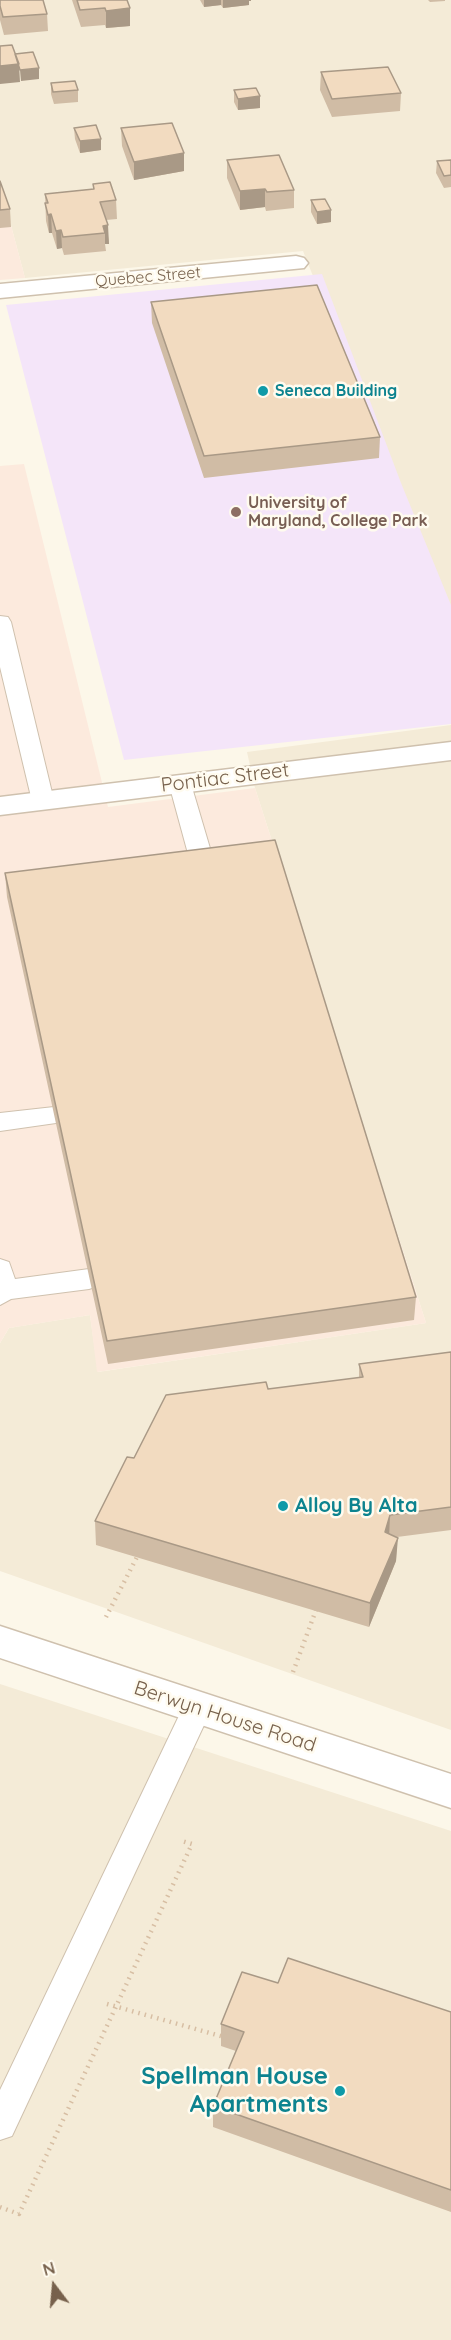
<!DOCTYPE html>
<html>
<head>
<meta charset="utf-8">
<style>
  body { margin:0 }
  #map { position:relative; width:451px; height:2340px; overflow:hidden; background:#fcf7e9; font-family:Quicksand,sans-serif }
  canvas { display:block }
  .north { position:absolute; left:24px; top:2256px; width:60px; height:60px; -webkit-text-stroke:4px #fffbef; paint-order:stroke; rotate:344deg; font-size:16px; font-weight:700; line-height:24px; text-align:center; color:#77614c }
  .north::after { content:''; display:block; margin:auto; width:21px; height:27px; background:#77614c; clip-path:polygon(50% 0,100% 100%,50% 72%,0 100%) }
</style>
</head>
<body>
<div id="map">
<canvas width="451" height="2340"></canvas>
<div class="north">N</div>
</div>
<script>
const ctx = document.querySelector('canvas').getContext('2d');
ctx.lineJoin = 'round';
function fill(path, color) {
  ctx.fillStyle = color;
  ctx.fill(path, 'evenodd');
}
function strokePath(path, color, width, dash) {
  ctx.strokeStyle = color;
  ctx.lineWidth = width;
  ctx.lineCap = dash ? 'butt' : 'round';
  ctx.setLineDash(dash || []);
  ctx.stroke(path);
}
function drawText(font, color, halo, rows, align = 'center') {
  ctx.font = font + ' Quicksand,sans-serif';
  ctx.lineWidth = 5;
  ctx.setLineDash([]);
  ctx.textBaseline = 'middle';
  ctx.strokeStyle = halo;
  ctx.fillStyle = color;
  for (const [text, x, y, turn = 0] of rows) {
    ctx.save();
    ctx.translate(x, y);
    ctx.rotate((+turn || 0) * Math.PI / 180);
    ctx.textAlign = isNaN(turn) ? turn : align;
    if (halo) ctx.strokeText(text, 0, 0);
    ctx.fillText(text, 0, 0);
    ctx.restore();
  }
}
fill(new Path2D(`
  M0 0H451V622L303 251 25 278 0 184Z
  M451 725V1730L0 1571V1343L9 1328 90 1315 98 1372 426 1323 255 788 247 752Z
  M0 1684 451 1831V2340H0Z`), '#f4ebd7');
fill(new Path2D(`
  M0 184 25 278 0 280Z
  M24 464 108 807 255 788 426 1323 97 1372 90 1315 9 1328 0 1343V466Z`), '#fceadd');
fill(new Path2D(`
  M322 274 401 483 451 605V724L124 760 6 305Z`), '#f4e5f9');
const service = new Path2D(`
  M0 616 8 617 11 622 54 801 51 806 43 808 35 806 32 801 0 667Z
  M180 777 188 779 191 784 217 872 213 877 205 880 197 877 193 872 169 784 172 779Z
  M54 1107 63 1110 67 1116 63 1122 0 1131V1113Z
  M0 1259 9 1262 15 1279 89 1269 98 1272 102 1279 98 1286 89 1289 11 1299 0 1305Z
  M197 1696 207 1699 212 1708 12 2136 0 2140V2090L187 1699Z`);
const minor = new Path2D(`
  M296 256 304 258 308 263 304 268 0 298V284Z
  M451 742V760L0 815V797Z
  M0 1626 451 1774V1808L0 1658Z`);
strokePath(service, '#cfc1ae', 2);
strokePath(minor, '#cfc1ae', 3);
strokePath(new Path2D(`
  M106 1617 137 1557
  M293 1672 316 1610
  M107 2004 224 2037
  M0 2207 19 2214 192 1844 182 1841`), '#d7bea3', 4.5, [1.5, 5]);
fill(service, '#fff');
fill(minor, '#fff');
fill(new Path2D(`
  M0 0 47 14 48 31 4 35 0 20Z
  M72 0H127L130 8V26L106 28 105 25 81 27Z
  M200 0H251V1H249V5L223 8 221 5 204 7Z
  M428 0H445V1L430 2Z
  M321 72 401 93 400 111 332 117 320 90Z
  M51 83 78 90V102L54 104 51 94Z
  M234 90 260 96V108L238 110 234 102Z
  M74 128 101 150 80 153 75 139Z
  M121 128 184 153V171L134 180 122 146Z
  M227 160 294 190V208L266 211 265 207 240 210 227 178Z
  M451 160V187L444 188 436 173 437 161Z
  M0 181 10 209 11 227 0 228Z
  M93 184 116 200 117 219 106 220 109 244H105L106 251 64 255 62 248 57 249 52 233H49L46 221 45 194 93 189Z
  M311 200 331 222 317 224 311 212Z
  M151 302 380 437 379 458 204 478 152 323Z
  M5 873 416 1297 414 1320 108 1364 7 897Z
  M451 1352V1530L397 1537 396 1561 369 1627 96 1545 95 1521 134 1458 359 1377V1364Z
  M278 1983 451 2012V2212L213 2127V2106L236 2051 221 2046V2024Z`), '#d0bca5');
fill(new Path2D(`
  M204 0H221V5L204 7Z
  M223 0H251V1H249V5L223 8Z
  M130 8V26L106 28V11Z
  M19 64 20 82 0 84V66Z
  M39 68V79L21 81 20 70Z
  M260 96V108L238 110V99Z
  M101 139V150L80 153V141Z
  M184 153V171L134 180V162Z
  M265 189V207L240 210V191Z
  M331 210V222L317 224V212Z
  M51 214 52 233H49L48 215Z
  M108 225 109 244H105V233L103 226Z
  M61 230 62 248 57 249 56 231Z
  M390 1515 389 1539 385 1532Z
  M398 1538 396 1561 369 1627 370 1603Z`), '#a99986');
const building = new Path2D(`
  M0 0H43L47 14 3 17 0 6Z
  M77 0H127L130 8 106 11 105 8 80 10Z
  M12 45 19 64 0 66V46Z
  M33 52 39 68 20 70 15 54Z
  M388 67 401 93 332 99 321 72Z
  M75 81 78 90 53 92 51 83Z
  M256 88 260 96 238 99 234 90Z
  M172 123 184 153 134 162 121 128Z
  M96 125 101 139 80 141 74 128Z
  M279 155 294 190 267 192 265 189 240 191 227 160Z
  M451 160V175L444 176 437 161Z
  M0 181 10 209 0 210Z
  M110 182 116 200 100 202 108 225 103 226 105 233 63 237 61 230 56 231 51 214 48 215 45 203H48L45 194 94 189 93 184Z
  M325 199 331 210 317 212 311 200Z
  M317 285 380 437 204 456 151 302Z
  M275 840 416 1297 107 1341 5 873Z
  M451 1352V1507L390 1515 385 1532 398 1538 370 1603 95 1521 127 1457 134 1458 166 1395 266 1382 268 1389 363 1377 359 1364Z
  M288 1958 451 2012V2190L213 2106 244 2032 221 2024 242 1972 278 1983Z`);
fill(building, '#f2dbc0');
strokePath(building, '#a99986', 1.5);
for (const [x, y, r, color] of [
  [263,391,6,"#0f9aa8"],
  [236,512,6,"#8d6e63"],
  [283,1506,6,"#0f9aa8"],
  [340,2091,6,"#0f9aa8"]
]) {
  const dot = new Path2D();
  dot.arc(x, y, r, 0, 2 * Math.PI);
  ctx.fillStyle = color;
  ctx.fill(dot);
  strokePath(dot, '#fffbef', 2);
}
drawText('16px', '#77614c', '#fffbef', [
  ["Quebec Street",148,277,-5]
]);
drawText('bold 16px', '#0d838f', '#fffbef', [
  ["Seneca Building",275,391]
], 'left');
drawText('bold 16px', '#785e54', '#fffbef', [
  ["University of",248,503],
  ["Maryland, College Park",248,521]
], 'left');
drawText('20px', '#77614c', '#fffbef', [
  ["Pontiac Street",225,778,-7],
  ["Berwyn House Road",225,1717,18]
]);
drawText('bold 20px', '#0d838f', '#fffbef', [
  ["Alloy By Alta",295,1506]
], 'left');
drawText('bold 24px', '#0d838f', '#fffbef', [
  ["Spellman House",328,2077],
  ["Apartments",328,2105]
], 'right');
</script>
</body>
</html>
